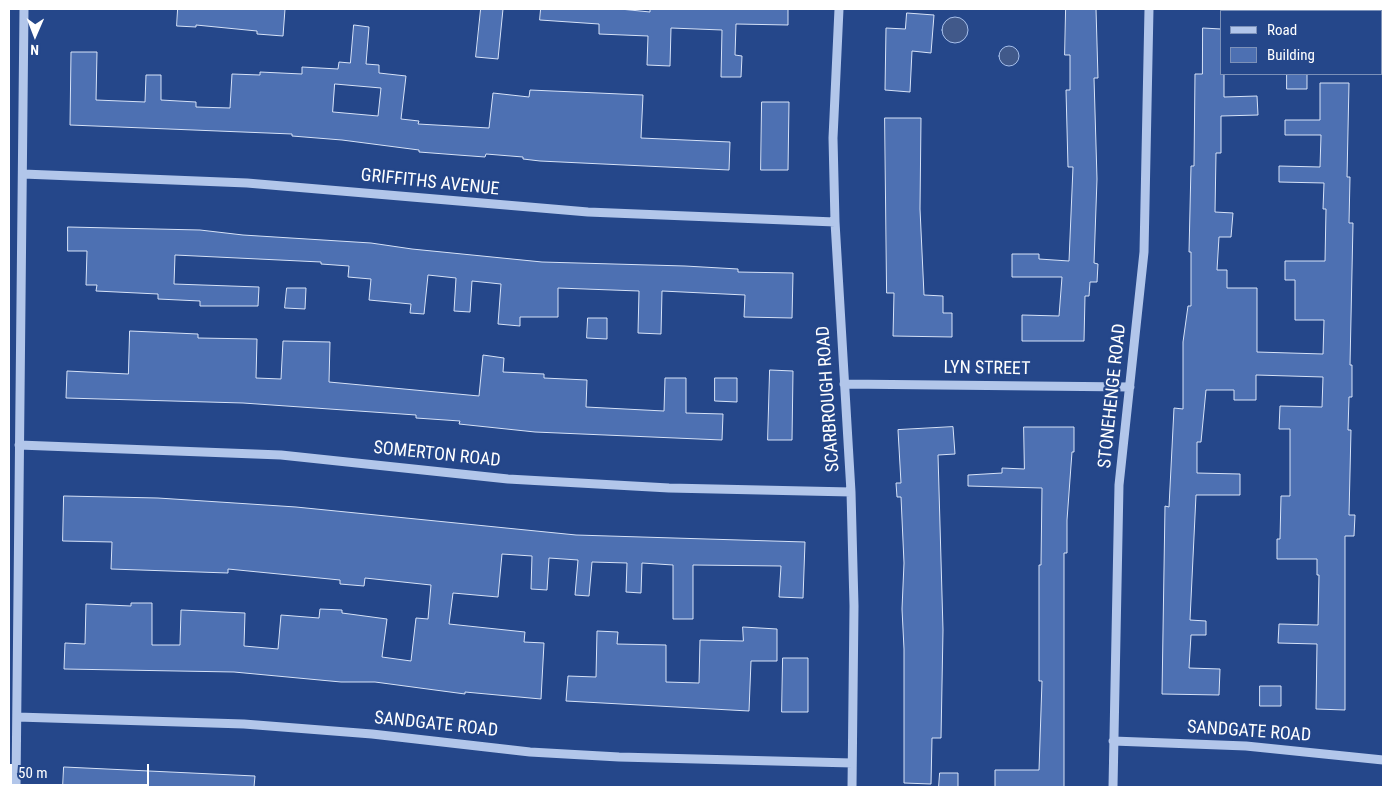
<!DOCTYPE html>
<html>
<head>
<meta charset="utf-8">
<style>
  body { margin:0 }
  #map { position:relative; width:1392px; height:796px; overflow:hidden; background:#25478a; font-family:"Roboto Condensed",sans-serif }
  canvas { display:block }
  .frame { position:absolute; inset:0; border:10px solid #fff; pointer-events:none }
  .legend { position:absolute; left:1220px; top:10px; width:162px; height:65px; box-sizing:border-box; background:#25478a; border:1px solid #7c91b9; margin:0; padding:6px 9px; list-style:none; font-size:15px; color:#fff }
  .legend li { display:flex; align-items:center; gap:10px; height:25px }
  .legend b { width:25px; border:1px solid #7c91b9 }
  .north { position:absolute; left:10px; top:10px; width:50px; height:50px; -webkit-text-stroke:4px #25478a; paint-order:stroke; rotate:181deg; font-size:14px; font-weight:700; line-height:20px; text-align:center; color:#fff }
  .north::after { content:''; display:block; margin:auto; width:18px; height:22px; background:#fff; clip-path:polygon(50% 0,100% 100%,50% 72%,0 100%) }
  .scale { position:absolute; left:10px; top:764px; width:139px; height:22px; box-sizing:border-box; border:2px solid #fff; border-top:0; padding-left:6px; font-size:15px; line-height:18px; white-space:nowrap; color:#fff; -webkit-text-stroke:4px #25478a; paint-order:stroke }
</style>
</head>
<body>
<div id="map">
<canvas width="1392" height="796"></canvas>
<div class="frame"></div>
<ul class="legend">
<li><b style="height:6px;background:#b2c6ea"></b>Road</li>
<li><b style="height:14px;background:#4d70b2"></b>Building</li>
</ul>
<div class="north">N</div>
<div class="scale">50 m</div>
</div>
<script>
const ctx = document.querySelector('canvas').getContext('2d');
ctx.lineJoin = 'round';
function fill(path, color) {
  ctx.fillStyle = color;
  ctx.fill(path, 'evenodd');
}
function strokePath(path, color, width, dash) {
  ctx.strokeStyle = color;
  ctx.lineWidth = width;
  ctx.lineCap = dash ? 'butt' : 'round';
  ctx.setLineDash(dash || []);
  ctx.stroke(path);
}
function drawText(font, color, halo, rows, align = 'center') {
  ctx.font = font + ' "Roboto Condensed",sans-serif';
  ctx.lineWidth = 4.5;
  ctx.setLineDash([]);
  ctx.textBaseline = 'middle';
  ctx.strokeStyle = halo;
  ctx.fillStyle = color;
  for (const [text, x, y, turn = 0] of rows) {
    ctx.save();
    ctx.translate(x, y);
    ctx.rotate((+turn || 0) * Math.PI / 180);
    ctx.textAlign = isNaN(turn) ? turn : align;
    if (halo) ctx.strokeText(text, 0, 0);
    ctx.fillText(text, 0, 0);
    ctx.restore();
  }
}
const water = new Path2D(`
  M942 30a13 13 0 1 1 26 0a13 13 0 1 1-26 0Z
  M999 56a10 10 0 1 1 20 0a10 10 0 1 1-20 0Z`);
fill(water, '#41598a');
strokePath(water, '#a6bfeb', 1);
const building = new Path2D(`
  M178 9H285L283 36 257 34V31L196 25V27L177 26Z
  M481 9H503L498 59 476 57Z
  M541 9H620L650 12V9H788V25L736 24 735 55 742 56 741 77H721L722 30 671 28 670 66 647 65 648 36 599 34V24L540 20Z
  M1066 9H1096L1098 78H1094L1097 179 1094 263 1098 264 1097 282H1090L1089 296H1085L1084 341H1022V315L1059 316 1062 277H1012V254H1039V259L1069 261 1073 167H1068L1066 90H1070V55H1065Z
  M907 13 934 15 931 53 912 51 910 92 885 90 886 28 905 29Z
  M354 25 369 27 366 64 379 65V73L406 76 401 119 419 121 418 124 489 128 493 93 529 97 530 90 643 95 641 138 730 142 729 170 540 161 523 159V157L486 154 485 157 458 155 419 152V150L342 140 292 136V134L70 125 71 52H97L96 100 145 102 146 75H161V100L196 102V107L230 108 232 74 260 75V72L302 74V67L338 69 339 62 350 63ZM335 84 381 88 378 116 333 112Z
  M1203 28 1221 29V74H1224V97L1257 96 1258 115 1221 116V153H1216L1215 212 1233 213 1231 237H1219L1217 270H1227V288H1257V352L1323 354 1324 320H1295V280H1285V261H1325L1326 209H1323L1324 183 1279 182V166L1320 167 1321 135H1285V120H1320V83H1349L1347 177H1350L1349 223H1353L1350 365H1352V397H1349L1348 430H1351L1349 515H1355L1354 536H1345V710L1316 709 1317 644 1278 643 1279 624 1318 625 1319 575H1317V559H1277V539H1280L1281 496H1290V429H1279L1280 406 1322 407 1323 377 1256 375V400H1234V390H1206L1201 442H1197V473L1240 474V495H1196L1190 620 1206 621V635H1191L1189 668 1220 669 1219 695 1162 694 1165 506 1169 507 1174 408 1183 409V342L1188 306H1191V252H1189L1191 166H1194L1195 74H1202Z
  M1287 74H1307V89H1287Z
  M762 102H789L788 170H761Z
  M885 118H921L920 209 924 295 943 296V313H952V337L893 336 894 293H887Z
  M68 227 200 230 243 235 371 243 412 249 542 262 685 266 738 269V272L793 273 792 318 744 317 745 295 662 291 661 334 638 333 639 291 558 288V317H520V326L498 324 501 284 472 281 470 312 454 311 456 278 428 275 424 314 410 313 411 304 369 300 371 279 348 277 349 266 321 264V262L175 255 174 284 259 287 258 306H200V301L158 299V294L96 291 97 285H86L87 251H68Z
  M287 288H306L305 309 285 308Z
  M588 318H607V339L587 338Z
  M130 331 198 334V338L257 339 256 378 281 379 283 341 330 342 329 382 479 396 483 355 504 358 503 372 544 374V378L587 380 586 407 664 411 665 378H686V413L723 414 722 440 535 432 459 424 460 421 416 418V415L243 403 66 398 67 371 128 374Z
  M770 370 793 371 792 440H768Z
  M715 378H737V402L715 401Z
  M953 427 955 454 938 455 943 630 941 738H932L931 784 904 783V649L902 609 904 563 901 497H897L896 483H901L898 430Z
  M1024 427H1074V452H1072L1067 520V553H1064V787H995V770H1039L1042 681H1039V565H1041L1042 488 968 486V475L1002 473V468L1024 469Z
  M64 496 158 498 296 507 576 535 805 542 803 598 779 597 781 566 693 565V619H673V565L642 563 641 593 626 592 627 563 592 562 589 596 575 595 578 560 549 558 547 590 531 589 532 556 502 554 498 597 453 593 449 624 525 632 524 642 544 643 541 699 465 692V694L375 682H341L234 672 64 669 65 643 85 644 86 604 131 606V603H152V645H180L181 610 245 613 244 646 278 649 281 615 319 618 320 609 342 610V613L387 619 382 657 411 661 416 618 428 619 431 585 365 578 364 586 340 584V580L228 569V573L111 569 112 542 63 541Z
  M743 627 777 629V661H751L749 711 566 701 568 676 596 677 597 631 618 632 617 644 666 645V682L699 683 700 640 743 641Z
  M783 658H808V712H782Z
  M1260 686H1281V706H1260Z
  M64 767 255 776 254 787H63Z
  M940 773H958V787H939Z`);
fill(building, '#4d70b2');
strokePath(building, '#d6e2f7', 1);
strokePath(new Path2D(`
  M839 9 833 138 835 222 851 492 854 606 852 787
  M23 174 247 183 588 212 835 222
  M844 384 1130 387
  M19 445 281 455 508 479 669 488 851 492
  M17 717 244 724 372 734 530 752 619 757 852 763
  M1113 741 1246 746 1383 760
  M16 787 24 9
  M1113 787 1119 485 1144 252 1149 9`), '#b2c6ea', 9);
drawText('18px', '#fff', '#25478a', [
  ["GRIFFITHS AVENUE",430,183,6],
  ["LYN STREET",987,369,1],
  ["STONEHENGE ROAD",1113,396,-84],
  ["SCARBROUGH ROAD",829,399,-94],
  ["SOMERTON ROAD",437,455,6],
  ["SANDGATE ROAD",436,725,6],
  ["SANDGATE ROAD",1249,732,4]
]);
</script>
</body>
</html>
